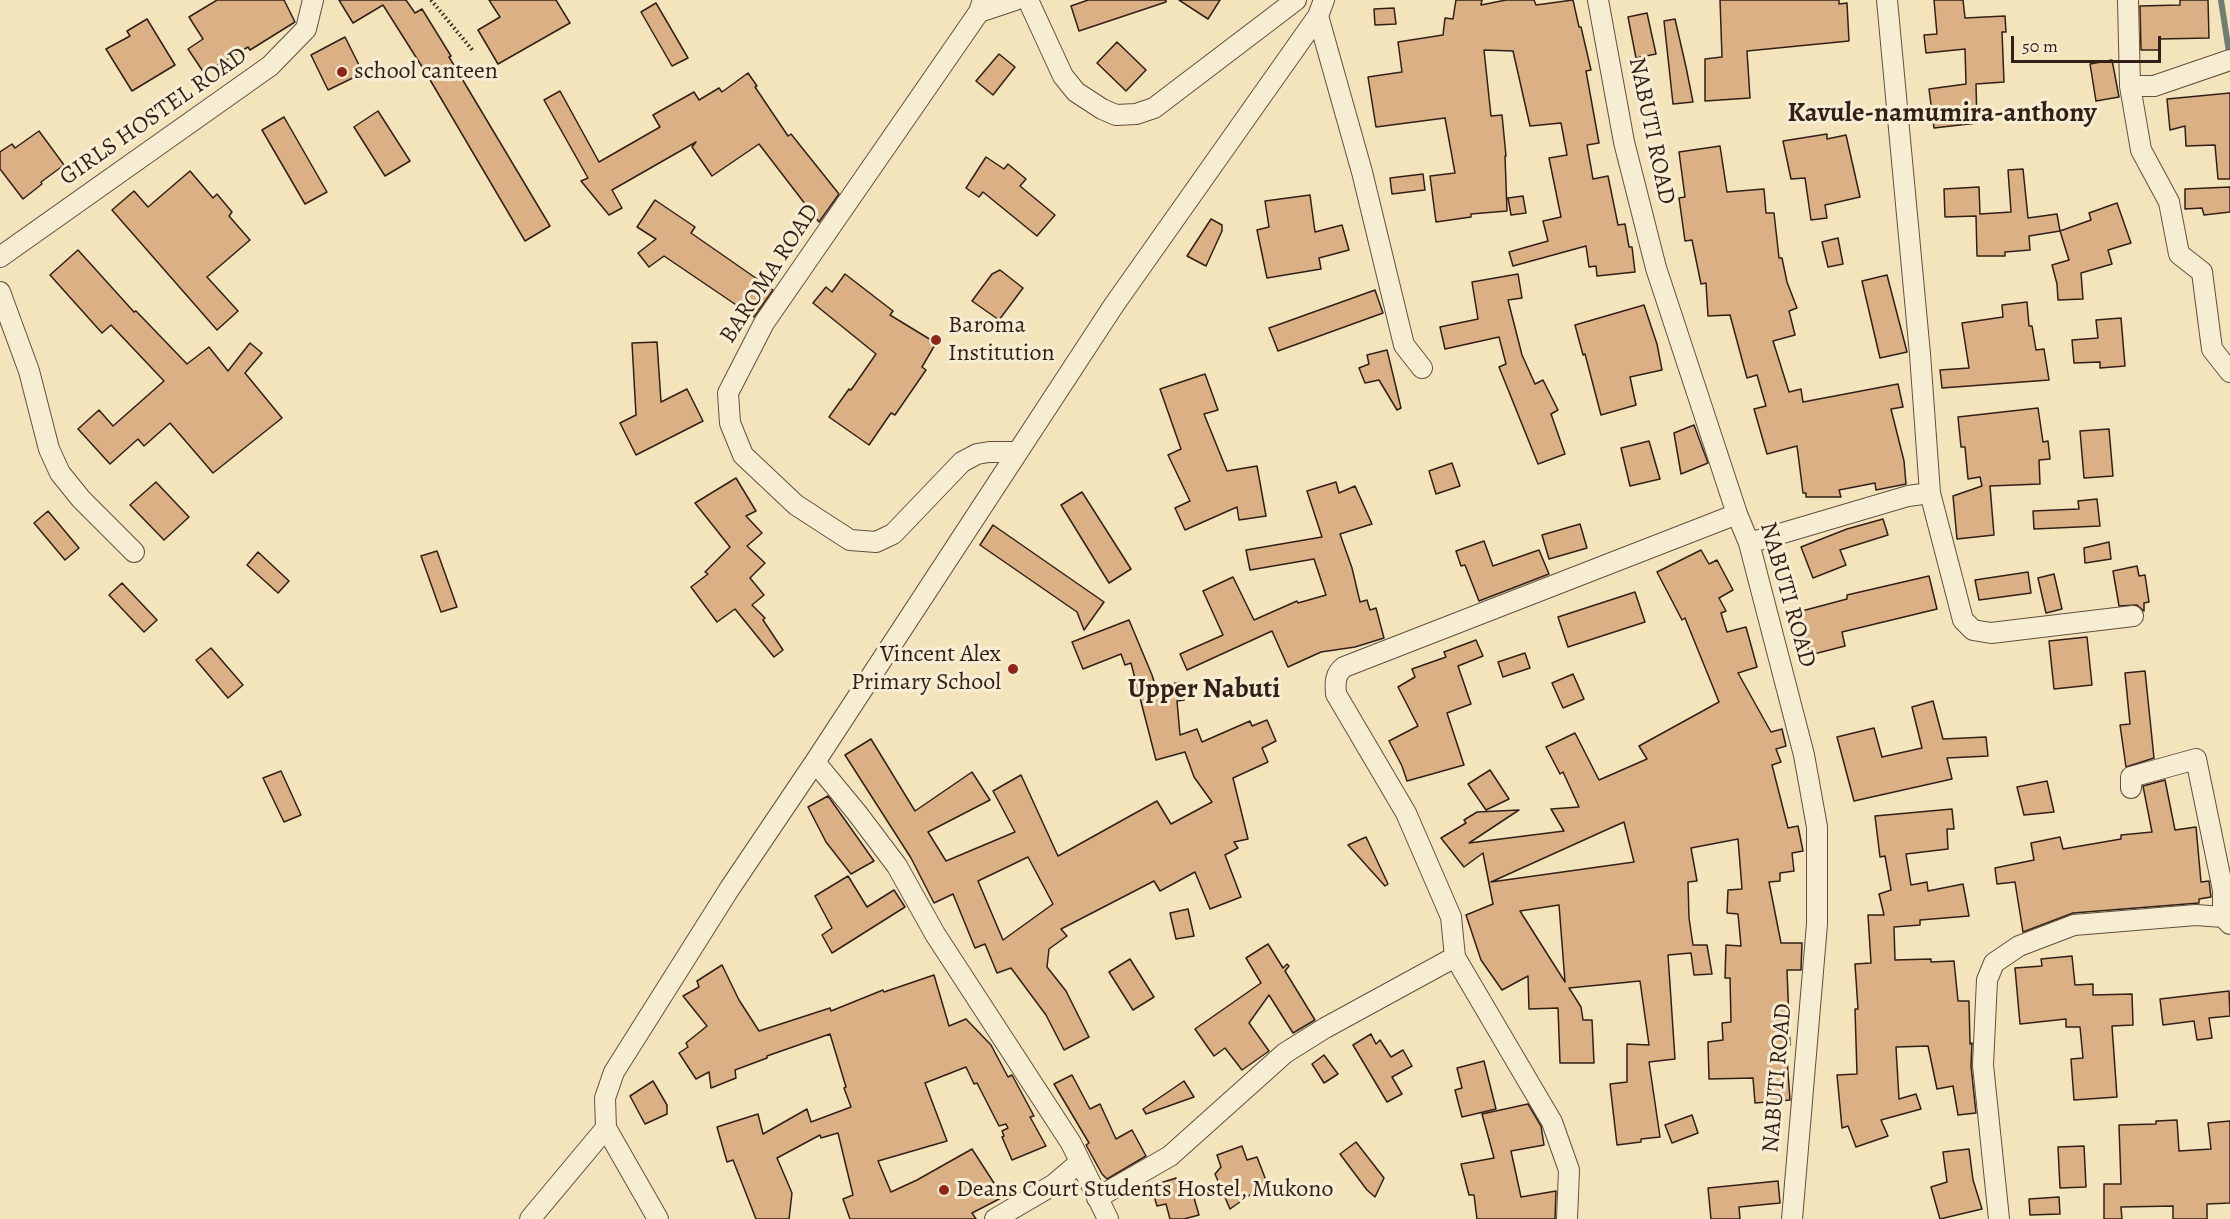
<!DOCTYPE html>
<html>
<head>
<meta charset="utf-8">
<style>
  body { margin:0 }
  #map { position:relative; width:2230px; height:1219px; overflow:hidden; background:#f3e4bc; font-family:Alegreya,serif }
  canvas { display:block }
  .scale { position:absolute; left:2011px; top:36px; width:150px; height:27px; box-sizing:border-box; border:3px solid #321f17; border-top:0; padding-left:8px; font-size:18px; line-height:21px; white-space:nowrap; color:#321f17; -webkit-text-stroke:4px #f7edd3; paint-order:stroke }
</style>
</head>
<body>
<div id="map">
<canvas width="2230" height="1219"></canvas>
<div class="scale">50 m</div>
</div>
<script>
const ctx = document.querySelector('canvas').getContext('2d');
ctx.lineJoin = 'round';
function strokePath(path, color, width, dash) {
  ctx.strokeStyle = color;
  ctx.lineWidth = width;
  ctx.lineCap = dash ? 'butt' : 'round';
  ctx.setLineDash(dash || []);
  ctx.stroke(path);
}
function fill(path, color) {
  ctx.fillStyle = color;
  ctx.fill(path, 'evenodd');
}
function drawText(font, color, halo, rows, align = 'center') {
  ctx.font = font + ' Alegreya,serif';
  ctx.lineWidth = 6;
  ctx.setLineDash([]);
  ctx.textBaseline = 'middle';
  ctx.strokeStyle = halo;
  ctx.fillStyle = color;
  for (const [text, x, y, turn = 0] of rows) {
    ctx.save();
    ctx.translate(x, y);
    ctx.rotate((+turn || 0) * Math.PI / 180);
    ctx.textAlign = isNaN(turn) ? turn : align;
    if (halo) ctx.strokeText(text, 0, 0);
    ctx.fillText(text, 0, 0);
    ctx.restore();
  }
}
strokePath(new Path2D(`
  M2221 0 2230 59`), '#717e74', 6);
const building = new Path2D(`
  M217 0H284L295 22 250 50 248 47 204 73 188 49 203 39 189 17Z
  M339 0H406L415 13 422 9 451 56 449 57 550 226 525 241 426 73 383 5 353 23Z
  M489 0H556L570 23 498 64 478 30 500 17Z
  M1088 0H1166V2L1079 31 1071 6Z
  M1179 0H1220L1208 19Z
  M1456 0H1482L1481 5 1506 0H1534L1536 5 1573 0 1579 27H1581L1591 70 1586 71 1599 143 1587 145 1593 179 1608 176 1618 225 1625 224 1629 247H1632L1635 272 1597 276 1596 266 1589 267 1586 246 1513 266 1509 252 1548 241 1543 221 1561 217 1549 158 1567 155 1561 123 1530 126 1513 51 1484 50 1491 116 1502 115 1506 156H1505L1507 211 1471 214V217L1436 222 1430 176 1455 173 1445 118 1376 127 1368 77 1402 72 1398 42 1443 35 1445 18 1453 19Z
  M1720 0H1839V4L1847 3 1849 41 1747 51 1750 98 1705 101V59L1722 57Z
  M1934 0H1963L1965 18 2005 16 2006 32H2002L2004 82 1976 84 1977 123 1934 128 1929 89 1966 84 1965 49 1926 53 1924 35 1937 34Z
  M2180 0H2208L2209 38 2159 39V50H2141L2140 6 2180 5Z
  M656 3 688 58 672 66 641 12Z
  M1394 8 1396 24 1375 25 1374 9Z
  M1647 13 1656 54 1636 58 1628 17Z
  M147 19 175 65 132 91 106 49 130 36 127 31Z
  M1675 19 1686 67 1693 102 1673 104 1664 21Z
  M345 37 363 73 328 90 311 55Z
  M1117 42 1146 70 1126 91 1097 63Z
  M999 54 1015 67 993 95 976 81Z
  M2112 60 2119 97 2096 101 2090 64Z
  M748 73 757 86 755 87 788 136 791 134 839 194 819 222 759 144 712 176 692 147 696 142 612 190 622 208 609 215 581 181 588 178 544 100 560 91 599 162 660 127 653 115 694 92 699 100 719 88 722 92Z
  M2230 93V179H2218L2215 145 2186 146 2185 126 2170 130 2167 99Z
  M378 111 410 161 385 176 354 127Z
  M284 117 327 192 305 204 262 130Z
  M39 131 64 165 41 182 42 184 23 199 0 169V152L12 144 15 148Z
  M1827 134V139L1846 135 1860 197 1825 205 1827 218 1811 220 1805 178 1791 179 1783 141Z
  M1720 146 1727 192 1764 189 1766 213H1774L1779 258H1782L1787 282 1797 308 1789 311 1795 335 1773 341 1789 392 1801 389 1803 402 1898 384 1903 407 1891 409 1904 461 1906 484 1876 490 1875 483 1839 490 1841 497H1806V493H1803L1797 446 1767 454 1754 409 1766 406 1757 375 1747 378 1730 315 1708 316 1706 283 1701 284 1692 240 1685 241 1679 198 1685 197 1679 152Z
  M986 157 1004 169 1008 164 1026 179 1020 186 1055 215 1037 236 983 192 979 197 966 188Z
  M2023 169 2028 218 2057 214 2060 231 2029 236 2030 250 2005 252V256H1977L1976 216 1945 217 1944 189 1979 187 1980 214 2011 212 2008 170Z
  M190 171 213 198 217 194 232 212 229 216 250 240 207 277 238 311 217 330 112 210 134 191 148 207Z
  M1423 174 1425 190 1392 194 1390 178Z
  M2230 187V212L2204 215 2202 208 2185 209V189Z
  M1310 195 1315 232 1342 225 1349 250 1319 258 1321 269 1267 278 1257 230 1269 227 1265 201Z
  M1523 196 1526 213 1511 215 1508 198Z
  M655 200 695 227 691 233 773 290 754 317 664 256 649 267 638 253 656 239 637 227Z
  M2117 203 2131 243 2108 250 2112 264 2081 273 2083 299 2058 300 2057 284 2052 265 2069 260 2060 231 2091 220 2089 213Z
  M1211 219 1222 225V231L1206 266 1187 256Z
  M1838 238 1843 264 1828 267 1822 242Z
  M78 250 134 312 136 311 187 364 209 347 228 371 250 343 262 353 245 373 282 418 213 473 170 423 144 446 138 439 110 464 78 429 99 410 113 426 164 381 111 325 102 333 50 275Z
  M1000 270 1023 288 999 320 972 301 992 274Z
  M845 274 893 311 890 315 936 343 922 367 926 370 895 415 891 413 869 445 829 417 849 389 851 390 876 354 813 303 826 287 832 292Z
  M1518 274 1522 298 1508 300 1522 355 1535 384 1543 380 1558 410 1551 414 1565 454 1538 464 1499 367 1506 364 1499 337 1445 349 1440 327 1478 319 1472 282Z
  M1887 275 1907 352 1880 358 1862 281Z
  M1375 290 1383 313 1278 351 1269 328Z
  M2027 302 2029 326H2032L2036 350 2044 349 2049 380 1942 388 1940 370 1969 368 1962 323 2003 317 2002 305Z
  M1644 305 1657 344 1662 370 1630 377 1636 405 1601 415 1585 354 1583 355 1575 325Z
  M2121 318 2125 366 2100 368V362L2074 363 2072 340 2098 338 2096 320Z
  M657 342 661 402 687 389 703 421 636 455 620 423 636 415 632 343Z
  M1387 350 1401 408 1397 410 1379 380 1365 383 1359 368 1369 364 1367 355Z
  M1205 374 1218 410 1204 414 1227 471 1257 466 1266 516 1239 520 1237 507 1185 530 1175 508 1190 501 1168 455 1181 449 1160 389Z
  M2038 408 2043 442 2048 441 2050 459 2039 460 2040 484 1990 486 1994 535 1957 539 1953 496 1982 486 1980 477 1968 479 1965 447H1961L1958 417Z
  M1694 425 1708 463 1681 474 1674 433Z
  M2109 429 2113 476 2084 478 2080 431Z
  M1649 441 1660 479 1630 486 1621 448Z
  M1452 463 1460 486 1436 494 1429 471Z
  M736 478 756 511 746 516 762 533 747 546 765 563 750 578 764 595 752 605 765 618 763 620 783 650 774 657 735 609 717 622 691 587 708 574 705 572 730 547 695 503Z
  M156 482 189 517 164 540 130 505Z
  M1336 482 1339 493 1355 486 1372 524 1340 534 1352 568 1360 602 1367 600 1370 610 1376 608 1384 638 1355 647 1321 652 1288 667 1272 631 1187 670 1180 654 1223 635 1203 591 1233 577 1254 620 1297 601 1298 603 1326 595 1314 559 1250 570 1246 550 1322 537 1307 491Z
  M1082 492 1131 569 1109 583 1061 505Z
  M2097 499 2100 526 2034 529 2033 511 2079 509 2078 501Z
  M48 511 79 548 65 560 34 523Z
  M1883 519 1888 535 1840 550 1846 565 1813 578 1801 547 1847 529Z
  M1580 524 1587 548 1549 559 1542 535Z
  M993 525 1104 602 1084 630 1077 612 980 545Z
  M1484 541 1493 566 1539 550 1549 574 1479 601 1465 565 1461 566 1456 551Z
  M2109 542 2111 559 2085 563 2084 548Z
  M1701 550 1709 564 1717 560 1733 590 1719 598 1726 611 1721 613 1727 632 1746 627 1757 667 1738 673 1771 732 1782 729 1786 746 1776 749 1781 762 1772 765 1788 828 1798 826 1803 851 1792 853 1794 871 1780 873V881L1769 882 1781 943H1802L1801 970H1787L1790 1045H1786L1790 1100 1755 1103 1753 1078 1709 1079 1708 1042 1723 1040 1722 1023 1731 1022 1730 978H1725L1726 945 1741 946 1738 914 1727 913 1728 890 1742 889 1738 839 1691 848 1697 881 1688 882 1689 918 1693 945H1707L1712 974 1694 975 1691 953 1668 955 1675 1059 1649 1062 1660 1137 1641 1139V1142L1617 1145 1610 1084 1627 1082V1044L1649 1045 1640 981 1569 988 1581 1007 1583 1020H1592L1594 1063H1560L1558 1008 1529 1009 1528 976 1502 990 1481 960 1466 915 1493 904 1483 853 1464 867 1441 838 1466 823 1464 820 1477 812 1519 810 1469 843 1564 831 1551 809 1579 807 1563 772 1560 774 1546 747 1575 733 1599 780 1647 759 1639 746 1719 702 1685 618 1682 620 1657 572ZM1624 822 1634 862 1491 882 1606 830ZM1559 905 1565 982 1520 911Z
  M437 551 457 607 441 612 421 556Z
  M258 552 289 581 278 593 247 565Z
  M2137 566 2139 576 2145 575 2149 602 2144 603V611L2137 605 2119 606 2113 571Z
  M2028 572 2031 593 1979 600 1975 580Z
  M2054 574 2062 609 2046 613 2038 578Z
  M1929 576 1937 609 1842 632 1845 646 1810 655 1798 612 1847 599V595Z
  M122 583 157 620 144 632 109 595Z
  M1635 592 1645 622 1568 647 1558 617Z
  M1129 620 1152 675 1156 688 1180 682 1184 700 1177 701 1180 735 1197 729 1202 742 1250 721 1252 726 1267 720 1276 741 1262 748 1268 762 1233 778 1248 839 1234 842 1238 848 1225 855 1241 897 1210 909 1195 872 1160 891 1154 881 1061 929 1067 936 1049 949 1047 967 1066 991 1089 1037 1064 1050 1046 1015 1011 968 997 973 985 944 975 948 953 894 934 903 911 858 845 755 871 739 915 811 972 772 990 800 928 832 946 861 1015 832 993 791 1021 775 1058 856 1157 801 1171 824 1212 802 1194 777 1185 752 1156 760 1131 663 1125 665 1121 654 1083 669 1072 642ZM1028 857 1053 904 1003 940 978 881Z
  M2087 637 2092 685 2054 689 2049 641Z
  M1476 640 1483 656 1458 666 1471 704 1447 713 1464 765 1407 781 1402 766 1389 741 1418 726 1398 687 1415 677 1412 669 1446 657 1444 652Z
  M211 648 243 685 228 698 196 660Z
  M1525 653 1530 668 1503 677 1498 662Z
  M2145 671 2154 758 2126 767 2120 725 2130 724 2125 673Z
  M1573 674 1584 699 1563 708 1552 683Z
  M1933 701 1943 739 1986 737 1988 756 1947 758 1952 779 1854 801 1837 737 1874 728 1882 757 1922 748 1912 707Z
  M1490 770 1509 799 1486 810 1468 784Z
  M281 771 301 815 284 822 263 778Z
  M2165 780 2175 830 2196 827 2201 882 2209 881 2211 897 2199 899V903L2073 913 2023 932 2015 882 1997 884 1995 868 2034 860 2031 843 2060 837 2063 849 2121 839V835L2152 832 2143 786Z
  M2047 781 2054 812 2024 815 2017 787Z
  M828 796 874 861 851 874 826 842 808 807Z
  M1952 809 1954 829H1947L1948 849 1906 854 1911 885 1927 882 1928 891 1963 884 1969 916 1920 920V925L1894 927 1895 960 1931 959V962L1954 961 1958 1001H1969L1970 1044 1972 1043 1971 1066 1976 1113 1958 1115 1953 1086 1937 1089 1928 1046 1896 1047 1899 1099 1916 1094 1921 1109 1881 1120 1888 1136 1856 1147 1848 1126 1842 1128 1837 1075 1857 1074 1855 1009H1858L1855 964 1871 963 1868 915H1884L1879 894 1891 890 1885 856 1880 857 1875 816Z
  M1366 837 1388 884 1385 886 1348 845Z
  M848 876 867 907 894 890 905 907 832 953 822 935 832 928 815 896Z
  M1188 909 1194 936 1176 939 1170 913Z
  M1268 944 1283 968 1287 964 1289 966 1285 971 1315 1020 1293 1033 1269 995 1249 1023 1269 1051 1242 1070 1225 1048 1214 1056 1195 1029 1261 983 1246 958Z
  M2072 956 2075 985 2093 984V995L2132 994 2133 1025 2112 1026 2117 1097 2074 1100 2071 1059 2083 1058 2080 1027H2066V1019L2020 1024 2015 968 2042 966 2041 959Z
  M1130 959 1154 997 1133 1010 1109 972Z
  M722 965 739 1000 759 1031 830 1008 831 1011 883 990 884 992 934 975 949 1026 966 1019 991 1045 1008 1077 1012 1075 1034 1116 1030 1117 1046 1146 1012 1160 1002 1137 1004 1136 1002 1131 1008 1128 1006 1124 999 1126 977 1083 974 1084 966 1067 925 1083 947 1141 878 1161 891 1192 917 1180 972 1149 1003 1197 972 1213 976 1219H850L843 1199 853 1195 838 1133 821 1138 820 1135 777 1158 792 1193 789 1219H756L733 1160 727 1162 717 1127 758 1114 763 1134 807 1109 811 1122 851 1107 844 1088 846 1087 830 1034 767 1056V1058L735 1070 736 1078 711 1088 709 1072 696 1079 679 1053 688 1047 686 1043 707 1026 683 996 699 987 697 981Z
  M2229 991 2230 1016 2209 1018 2212 1038 2197 1040 2194 1021 2163 1025 2160 999Z
  M1371 1034 1376 1044 1380 1040 1391 1057 1403 1050 1412 1066 1392 1077 1402 1094 1387 1102 1353 1045Z
  M1324 1055 1338 1074 1324 1083 1312 1064Z
  M1484 1061 1496 1109 1462 1117 1455 1090 1462 1088 1457 1068Z
  M1072 1075 1090 1109 1100 1104 1116 1139 1132 1130 1146 1156 1107 1179 1102 1174 1086 1145 1089 1143 1054 1084Z
  M653 1081 667 1105V1114L645 1124 630 1096Z
  M1184 1081 1194 1097 1146 1114 1143 1109Z
  M1528 1104 1541 1126 1544 1145 1511 1151 1521 1197 1556 1191 1555 1219H1477L1474 1195H1469L1461 1164 1494 1158 1482 1114Z
  M1692 1115 1698 1133 1672 1143 1665 1125Z
  M2177 1120 2179 1151 2211 1149 2208 1123 2230 1121V1203L2207 1204V1219H2173V1206L2121 1207 2122 1219H2104V1184H2121L2119 1125 2156 1124V1121Z
  M1356 1142 1384 1178 1375 1197 1367 1190 1340 1154Z
  M1242 1146 1247 1160 1257 1157 1267 1183 1230 1209 1215 1174 1221 1167 1217 1155Z
  M2084 1146 2086 1187 2060 1188 2058 1147Z
  M1969 1149 1973 1180 1982 1209 1940 1219 1931 1187 1947 1182 1943 1152Z
  M1176 1178 1178 1187 1190 1184 1199 1215 1184 1219H1170L1166 1204 1157 1206 1151 1186Z
  M1778 1181 1780 1203 1739 1207 1740 1219H1711L1708 1188Z
  M2059 1197 2060 1214 2030 1215 2029 1199Z`);
fill(building, '#dcb085');
strokePath(building, '#321f17', 1.5);
const minor = new Path2D(`
  M983 0 979 12 764 323 728 393 730 423 743 455 796 505 850 540 876 542 893 534 962 462 977 454 989 452H1018
  M1028 0 1063 76 1076 92 1102 109 1116 115 1136 114 1154 108 1296 0
  M1598 0 1624 142 1656 268 1737 514 1749 543 1804 755 1817 827V924L1792 1219
  M2128 0 2130 86H2154L2230 60
  M979 12 1015 0
  M1318 16 1362 172 1404 345 1422 368
  M2130 86 2141 150 2169 202 2179 254 2202 272 2212 349 2230 372
  M0 257 270 66 306 29 313 0
  M0 292 29 371 49 449 60 473 81 499 134 552
  M1930 493 1963 620 1973 630 1991 633 2133 616
  M1749 543 1908 496 1930 493 1920 354 1887 0
  M815 762 857 813 897 866 935 934 1071 1143 1108 1219
  M2131 788V777L2196 759 2223 890V917
  M1455 957 1552 1122 1569 1170 1567 1219
  M1097 1198 1170 1156 1285 1053 1325 1028 1455 957 1451 917 1406 813 1336 694C1335 682 1335 674 1344 667L1737 514
  M530 1219 606 1128
  M658 1219 606 1128 605 1098 614 1072 730 888 815 762 1114 305 1318 16 1324 0
  M995 1219 1053 1185 1080 1162
  M1999 1219 1983 1065 1987 980 1994 963 2019 946 2074 925 2196 915 2223 917 2230 924`);
strokePath(minor, '#625040', 22);
strokePath(new Path2D(`
  M431 0 474 52`), '#321f17', 4, [1.5, 3]);
strokePath(minor, '#f7edd3', 20);
for (const [x, y, r, color] of [
  [342,72,6,"#8f2418"],
  [936,340,6,"#8f2418"],
  [1013,669,6,"#8f2418"],
  [944,1190,6,"#8f2418"]
]) {
  const dot = new Path2D();
  dot.arc(x, y, r, 0, 2 * Math.PI);
  ctx.fillStyle = color;
  ctx.fill(dot);
  strokePath(dot, '#f7edd3', 2);
}
drawText('24px', '#321f17', '#f7edd3', [
  ["school canteen",354,72],
  ["Baroma",948,326],
  ["Institution",948,354],
  ["Vincent Alex",1001,655,"right"],
  ["Primary School",1001,683,"right"],
  ["Deans Court Students Hostel, Mukono",956,1190]
], 'left');
drawText('24px', '#321f17', '#f7edd3', [
  ["GIRLS HOSTEL ROAD",154,117,-35],
  ["NABUTI ROAD",1651,131,78],
  ["BAROMA ROAD",770,274,-57],
  ["NABUTI ROAD",1787,595,74],
  ["NABUTI ROAD",1778,1078,-85]
]);
drawText('bold 27px', '#321f17', '#f7edd3', [
  ["Kavule-namumira-anthony",1942,114],
  ["Upper Nabuti",1204,690]
]);
</script>
</body>
</html>
